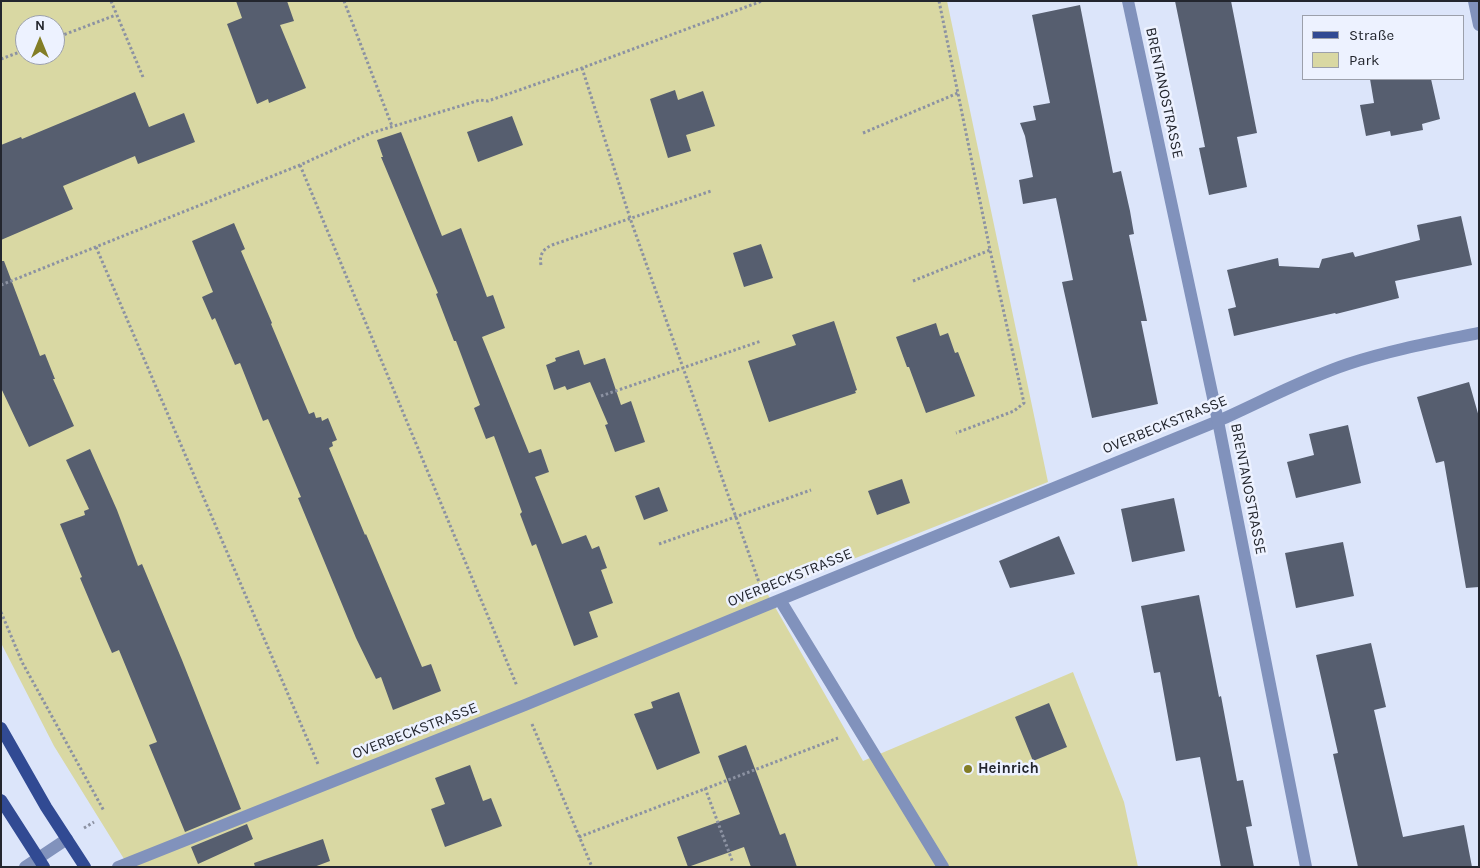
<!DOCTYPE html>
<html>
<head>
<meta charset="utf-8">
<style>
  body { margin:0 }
  #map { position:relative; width:1480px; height:868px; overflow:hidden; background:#dce5fa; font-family:Karla,sans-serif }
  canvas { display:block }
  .frame { position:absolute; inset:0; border:2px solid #23262e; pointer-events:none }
  .legend { position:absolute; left:1302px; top:15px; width:162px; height:65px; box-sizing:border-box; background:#edf2ff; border:1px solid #9ca0ab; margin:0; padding:6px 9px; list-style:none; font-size:15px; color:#23262e }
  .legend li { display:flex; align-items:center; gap:10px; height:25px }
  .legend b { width:25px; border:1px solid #9ca0ab }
  .north { position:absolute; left:15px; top:15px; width:50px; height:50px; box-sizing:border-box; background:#edf2ff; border:1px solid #9ca0ab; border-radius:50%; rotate:0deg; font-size:14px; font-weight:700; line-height:20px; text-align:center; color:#23262e }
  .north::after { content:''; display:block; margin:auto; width:18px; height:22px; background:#837e26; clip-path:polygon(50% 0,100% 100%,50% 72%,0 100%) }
</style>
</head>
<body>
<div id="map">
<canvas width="1480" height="868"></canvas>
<div class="frame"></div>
<ul class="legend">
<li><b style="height:6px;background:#314a93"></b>Straße</li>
<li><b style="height:14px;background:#d9d8a3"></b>Park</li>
</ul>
<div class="north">N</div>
</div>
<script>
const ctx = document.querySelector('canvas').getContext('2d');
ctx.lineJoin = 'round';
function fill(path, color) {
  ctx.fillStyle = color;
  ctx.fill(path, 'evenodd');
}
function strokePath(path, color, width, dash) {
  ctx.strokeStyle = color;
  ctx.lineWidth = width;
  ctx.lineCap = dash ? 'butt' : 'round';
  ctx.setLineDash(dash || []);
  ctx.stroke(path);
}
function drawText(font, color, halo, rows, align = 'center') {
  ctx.font = font + ' Karla,sans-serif';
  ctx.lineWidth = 5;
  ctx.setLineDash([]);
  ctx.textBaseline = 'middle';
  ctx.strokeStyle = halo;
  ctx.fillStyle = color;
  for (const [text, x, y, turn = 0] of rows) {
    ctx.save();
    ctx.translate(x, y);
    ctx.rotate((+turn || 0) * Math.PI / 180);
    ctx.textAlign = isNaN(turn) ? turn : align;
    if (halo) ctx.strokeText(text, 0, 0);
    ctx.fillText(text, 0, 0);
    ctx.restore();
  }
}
fill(new Path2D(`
  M1 1H947L1048 482 767 593 863 761 1073 672 1124 802 1138 867H129L54 746 1 643ZM25 25H55V55H25Z`), '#d9d8a3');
fill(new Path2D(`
  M236 1H287L294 21 280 25 306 88 269 103 268 99 257 104 227 24 242 18Z
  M1175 1H1231L1257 133 1237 137 1247 187 1209 195 1199 148 1205 147Z
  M1080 5 1113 173 1121 171 1130 211 1134 234 1129 235 1147 321H1141L1158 404 1092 418 1062 282 1073 280 1056 198 1023 204 1019 180 1033 177 1025 136 1020 123 1036 120 1033 106 1050 103 1032 15Z
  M1370 79H1431L1440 119 1422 124 1423 130 1391 136 1390 131 1366 136 1360 105 1374 103Z
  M675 90 678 100 703 91 715 126 686 135 691 151 668 158 650 99Z
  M135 92 149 127 184 113 195 142 138 164 135 156 63 186 73 209 1 240V145L21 137 22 139Z
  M512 116 523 145 478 162 467 132Z
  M401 132 442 236 461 228 487 297 493 295 505 328 482 337 529 453 541 449 549 472 535 477 562 544 586 535 592 549 599 546 607 568 601 570 613 603 589 612 598 637 574 646 536 544 532 546 520 514 522 512 494 436 486 439 474 408 480 405 456 341H454L436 294 438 293 381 157H383L377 140Z
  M1461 216 1472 265 1395 281 1399 298 1336 314 1335 313 1234 336 1228 309 1236 307 1227 270 1278 258 1279 266 1319 268 1322 259 1353 252 1355 257 1420 240 1417 225Z
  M234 223 245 249 241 251 272 323 271 324 309 414 314 412 316 418 321 417 322 421 328 418 337 440 332 442 333 446 329 448 365 535 366 534 422 667 431 664 441 691 393 710 381 677 376 679 356 638 298 498 301 497 268 419 263 421 240 363 235 365 215 318 212 320 202 297 213 292 192 241Z
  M761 244 773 278 744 287 733 253Z
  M1 261H4L40 356 45 354 55 379H53L74 426 29 447 1 388Z
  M834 321 857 390 855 391 856 393 769 422 748 361 796 345 792 335Z
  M936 323 940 336 948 333 955 353 958 352 975 396 926 413 909 367H907L896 337Z
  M579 350 584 365 605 358 621 405 631 401 645 442 615 452 605 425 608 424 590 382 567 390 565 386 554 390 546 365 556 361 555 358Z
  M1469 382 1479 417V587L1466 588 1444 461 1436 463 1417 397Z
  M1348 425 1361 483 1296 498 1287 462 1314 455 1309 434Z
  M90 449 117 510 138 566 142 564 182 660 241 809 185 832 149 745 157 742 119 650 112 653 102 630 80 578 82 577 60 524 85 515 84 511 89 509 66 460Z
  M902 479 910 503 877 515 868 491Z
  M659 487 668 511 644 520 635 496Z
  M1174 498 1185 551 1132 562 1121 509Z
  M1059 536 1075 574 1010 588 999 561Z
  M1343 542 1354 596 1296 608 1285 553Z
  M1199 595 1219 697 1221 696 1237 781 1243 780 1252 826 1246 827 1254 867H1221L1200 757 1176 761 1160 672 1154 673 1141 606Z
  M1371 643 1386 707 1374 710 1403 837 1464 825 1472 867H1358L1333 754 1338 753 1316 655Z
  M679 692 700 753 657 770 634 714 653 708 651 702Z
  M1049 703 1067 747 1033 761 1015 717Z
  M746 745 780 835 785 833 797 867H751L744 847 688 867 677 837 740 814 718 756Z
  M470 765 483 801 491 798 502 826 445 847 431 809 445 804 435 778Z
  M247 824 253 839 198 864 191 847Z
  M323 839 330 861 314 867H255L254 863Z`), '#565e6f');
strokePath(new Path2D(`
  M111 1 143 77
  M344 1 392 126
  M939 1 990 250 1024 403 1014 411 956 433
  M55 38 116 15
  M1 59 25 50
  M582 68 630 218 760 585
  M863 133 958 93
  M300 165 517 686
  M96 247 318 764
  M541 265C539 255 543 249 552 245L711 191
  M913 281 990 250
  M1 285 300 165 371 133 480 100 488 101 582 68 762 1
  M601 396 761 341
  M659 544 811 490
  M1 612 22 662 104 811
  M532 724 592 867
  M705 788 733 863
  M84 828 94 822
  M579 837 838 738`), '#8c92a2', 3, [2.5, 2.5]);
strokePath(new Path2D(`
  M780 600 943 867
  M118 867 525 705 767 605 1218 421`), '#8192bc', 12);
strokePath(new Path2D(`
  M1128 1 1218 421 1306 867
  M1474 1 1479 25
  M1218 421C1261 402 1303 379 1348 364 1391 350 1435 342 1479 333
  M25 867 67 839`), '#8192bc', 12);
strokePath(new Path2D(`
  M1 728 46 807 85 867
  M1 800 44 867`), '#314a93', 12);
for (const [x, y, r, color] of [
  [968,769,5,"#837e26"]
]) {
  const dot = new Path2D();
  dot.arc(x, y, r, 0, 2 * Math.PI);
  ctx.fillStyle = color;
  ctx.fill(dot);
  strokePath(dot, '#edf2ff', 2);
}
drawText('15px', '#23262e', '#edf2ff', [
  ["BRENTANOSTRASSE",1164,93,78],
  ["OVERBECKSTRASSE",1165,425,-22],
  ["BRENTANOSTRASSE",1248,489,79],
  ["OVERBECKSTRASSE",790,578,-22],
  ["OVERBECKSTRASSE",415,731,-21]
]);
drawText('bold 15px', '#23262e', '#edf2ff', [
  ["Heinrich",978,769]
], 'left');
</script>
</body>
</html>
